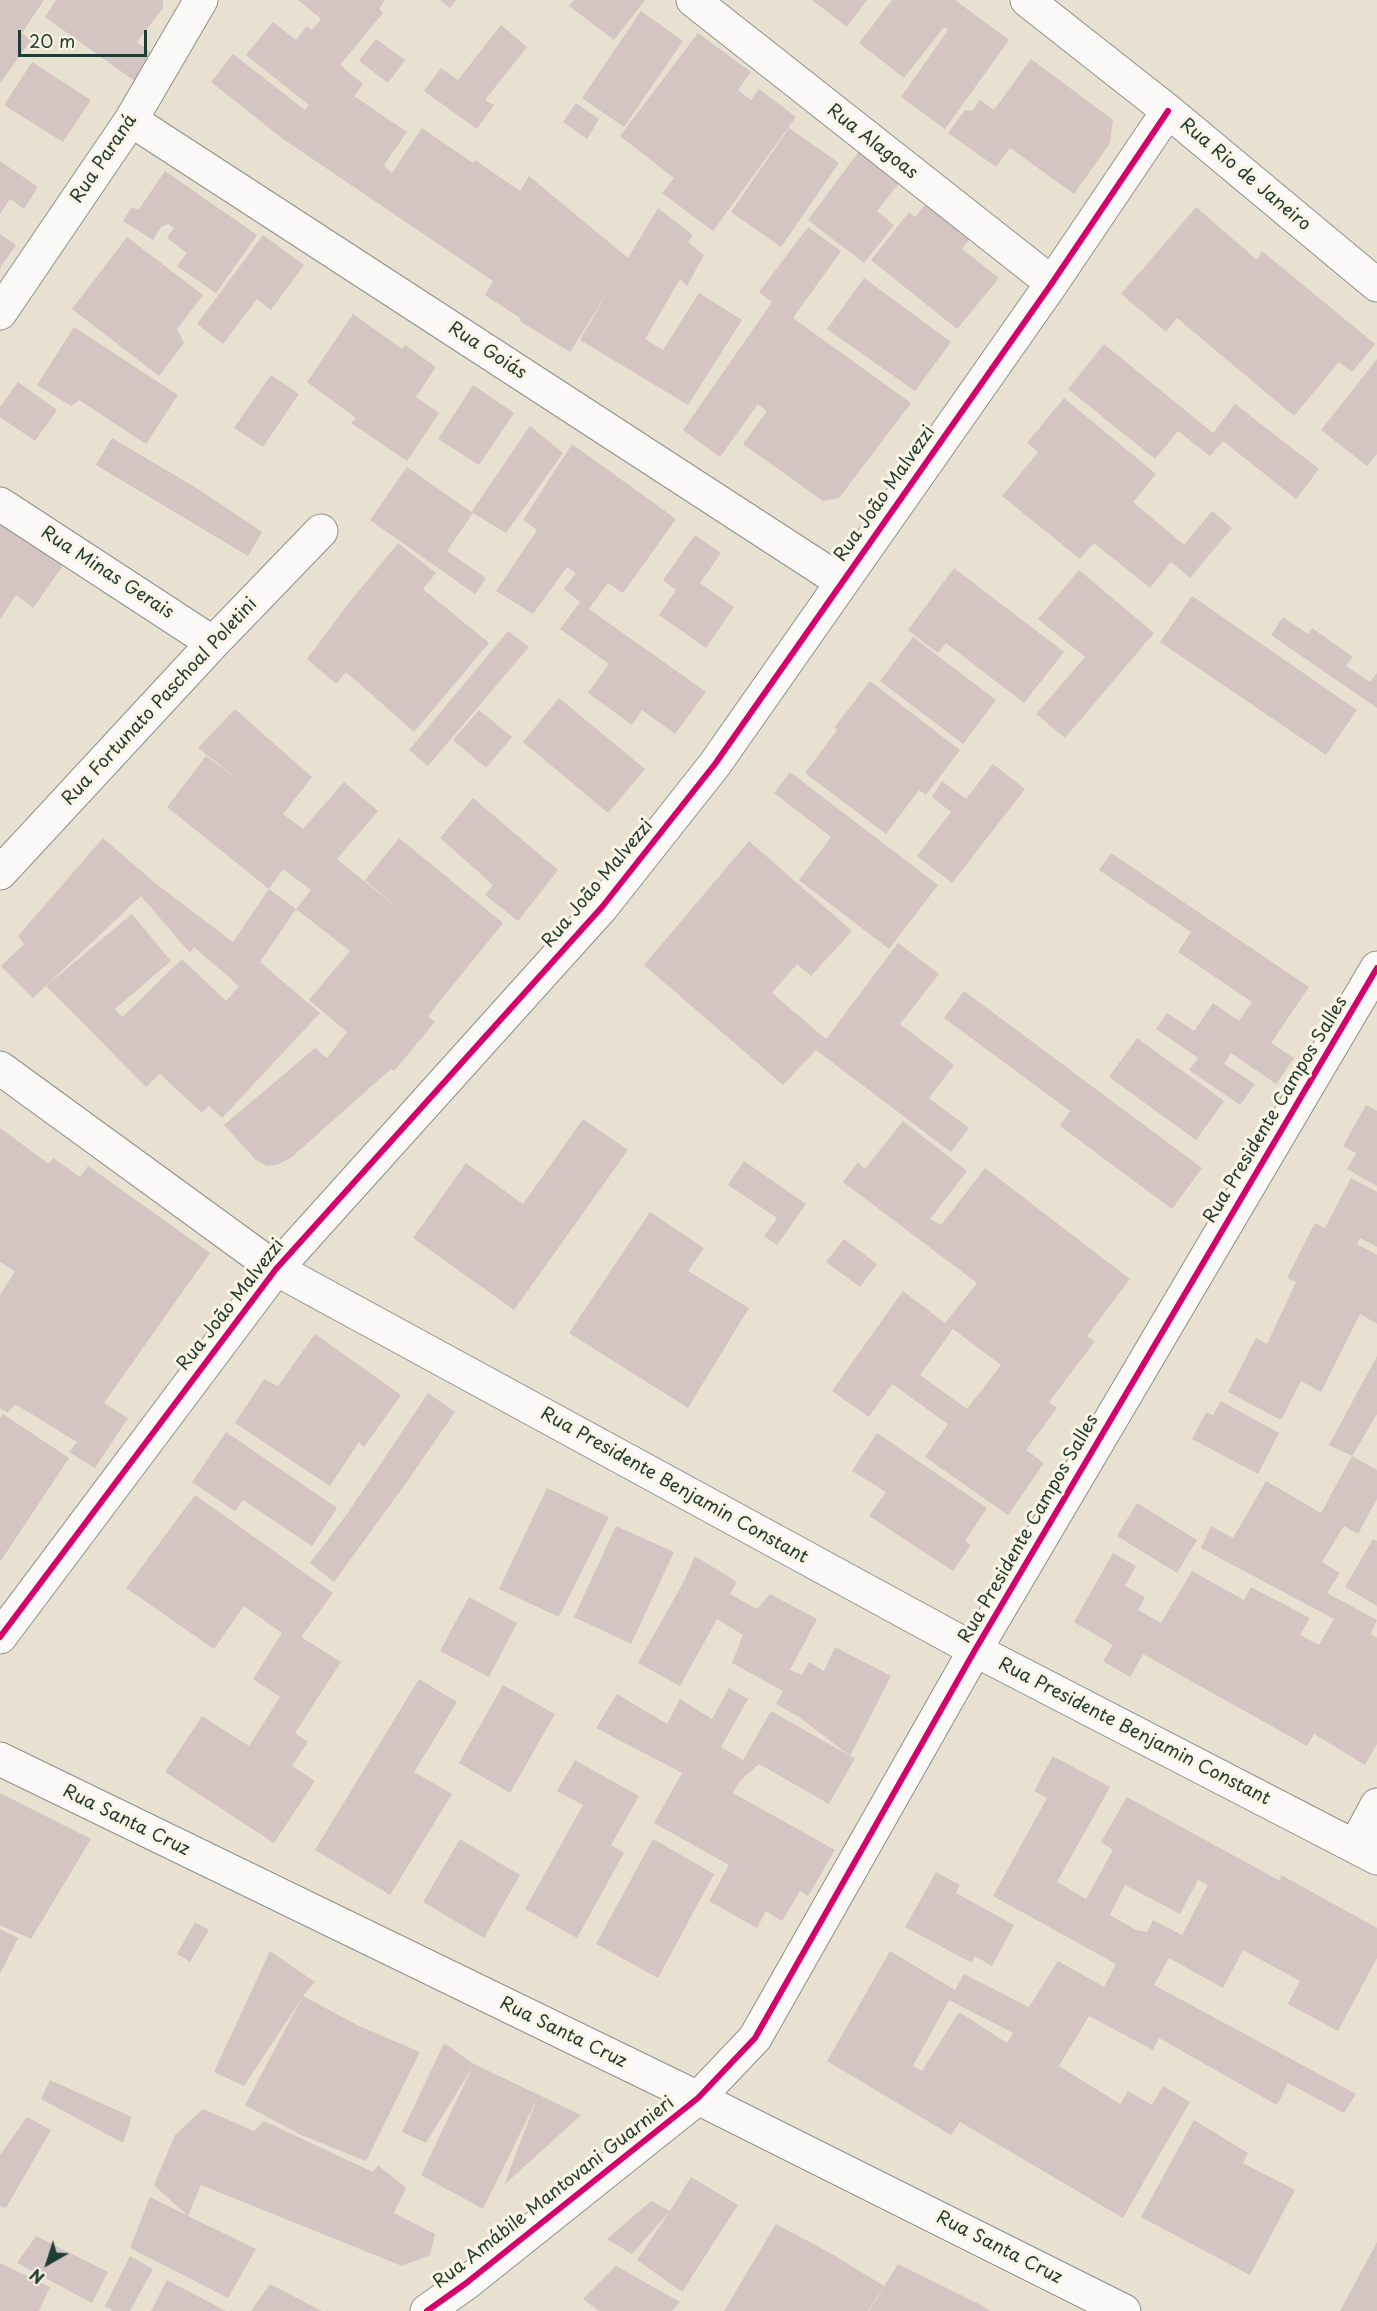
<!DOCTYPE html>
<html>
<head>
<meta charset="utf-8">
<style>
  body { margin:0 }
  #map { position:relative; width:1377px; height:2311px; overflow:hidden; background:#e8e0d1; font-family:"Playpen Sans",sans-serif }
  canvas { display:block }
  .north { position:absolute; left:18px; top:2233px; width:60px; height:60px; -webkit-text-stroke:4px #fcf5e5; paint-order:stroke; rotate:219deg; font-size:16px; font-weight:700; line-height:24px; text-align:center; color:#1f3d34 }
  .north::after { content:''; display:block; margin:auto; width:21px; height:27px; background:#1f3d34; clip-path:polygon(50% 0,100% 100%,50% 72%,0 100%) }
  .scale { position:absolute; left:18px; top:30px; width:129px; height:27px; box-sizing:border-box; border:3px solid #1f3d34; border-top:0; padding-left:8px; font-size:18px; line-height:21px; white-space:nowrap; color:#1f3d34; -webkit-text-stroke:4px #fcf5e5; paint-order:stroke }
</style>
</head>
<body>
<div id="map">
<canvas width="1377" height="2311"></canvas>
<div class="north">N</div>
<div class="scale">20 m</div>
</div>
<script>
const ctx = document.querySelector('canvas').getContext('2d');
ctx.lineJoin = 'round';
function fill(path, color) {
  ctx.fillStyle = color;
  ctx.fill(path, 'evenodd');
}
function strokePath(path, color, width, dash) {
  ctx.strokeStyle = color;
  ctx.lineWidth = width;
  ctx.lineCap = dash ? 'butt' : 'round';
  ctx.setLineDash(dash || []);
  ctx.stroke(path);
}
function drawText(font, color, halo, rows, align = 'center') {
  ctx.font = font + ' "Playpen Sans",sans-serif';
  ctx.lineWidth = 6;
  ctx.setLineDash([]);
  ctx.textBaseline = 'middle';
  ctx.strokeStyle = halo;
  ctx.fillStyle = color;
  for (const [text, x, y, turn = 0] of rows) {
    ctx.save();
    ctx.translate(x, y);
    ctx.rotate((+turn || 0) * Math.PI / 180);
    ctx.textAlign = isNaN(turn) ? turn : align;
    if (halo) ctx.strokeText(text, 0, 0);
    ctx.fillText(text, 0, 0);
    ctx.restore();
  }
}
fill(new Path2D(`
  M0 0H44L22 33 31 40 0 83Z
  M56 0H163V8L137 42 156 56 136 82 45 17Z
  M298 0H385L379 9 383 13 340 65 363 84 354 96 407 132 384 165 392 173 422 128 473 163 475 160 520 191 529 176 628 258 658 208 693 235 688 242 704 255 687 286 680 279 645 339 663 350 699 293 742 320 688 405 580 340 609 290 570 352 521 322 520 318 485 295 493 281 283 139 211 82 233 54 305 110 309 105 246 55 273 22 296 40 307 26 312 30 321 19Z
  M440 0H456L450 8Z
  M574 0H645L614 40 569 6Z
  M812 0H867L847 27Z
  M892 0H955L1009 40 945 129 901 97 948 30 944 27 904 78 859 43Z
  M641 11 683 41 624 127 582 98Z
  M501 25 527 47 485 100 494 105 477 129 424 91 441 68 458 80Z
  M698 33 751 72 738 90 751 100 759 89 796 117 713 231 662 193 674 178 620 136Z
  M376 39 405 60 388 83 359 61Z
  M1031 59 1113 120 1110 143 1074 194 1010 148 996 167 948 133 965 110 972 111 980 100 994 110Z
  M32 62 91 100 63 142 4 105Z
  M576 103 599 119 587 139 563 122Z
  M789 128 839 163 781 247 731 212Z
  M862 147 903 178 877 211 894 225 864 263 808 220Z
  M0 161 38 187 24 209 10 199 0 214Z
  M165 171 257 235 216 293 177 266 187 253 167 238 174 228 168 224 161 227 153 240 123 221 131 208 139 209Z
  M926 204 970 239 962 249 999 278 957 329 871 260 909 212 915 217Z
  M1196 207 1257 260 1262 251 1375 344 1352 372 1339 362 1294 416 1177 318 1166 332 1121 294Z
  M808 227 841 251 793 318 911 403 839 498 823 501 743 444 767 411 758 404 720 457 683 430 772 302 759 292Z
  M0 234 16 245 0 268Z
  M263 235 304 265 271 310 257 299 223 344 197 324Z
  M127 237 203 295 177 329 184 343 159 376 72 309Z
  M864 278 951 342 915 391 827 329Z
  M353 314 402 349 405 345 436 367 416 397 439 413 407 461 351 423 356 418 307 382Z
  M74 327 178 395 146 444 79 400 71 406 37 385Z
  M1104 344 1213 433 1235 404 1319 469 1296 499 1223 441 1210 456 1178 431 1155 459 1068 389Z
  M1377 359V454L1367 466 1321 430Z
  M271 375 299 394 263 447 234 428Z
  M18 382 57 410 35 441 0 417V407Z
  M473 385 514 413 479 465 438 439Z
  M1064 398 1156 474 1133 502 1184 545 1212 511 1232 528 1190 578 1171 562 1150 588 1094 543 1080 559 1002 496 1038 452 1027 443Z
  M530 426 563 453 506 533 473 513 447 551 486 578 475 594 370 520 407 467 473 513 472 511Z
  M112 438 198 489 262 532 248 556 96 465Z
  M572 444 676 519 623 593 608 583 589 609 706 692 675 734 642 710 632 725 588 693 609 664 560 629 580 602 564 589 576 573 567 567 533 614 496 591 537 530 523 520Z
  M0 513 66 561 33 608 16 595 0 619Z
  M695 535 721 553 700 583 734 607 706 648 659 615 676 590 663 580Z
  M398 543 436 573 423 589 489 643 414 732 346 672 336 684 307 659 348 604Z
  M954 568 1064 652 1024 703 946 643 938 653 908 630Z
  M1079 570 1154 633 1065 738 1036 714 1085 657 1038 619Z
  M1192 596 1357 710 1326 755 1160 642Z
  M1283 617 1308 634 1312 628 1353 657 1346 666 1370 682 1377 673V708L1271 635Z
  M508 631 529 647 428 766 409 750Z
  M913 637 996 700 963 744 880 681Z
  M870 681 960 750 926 795 919 790 886 834 805 773 838 729 834 728Z
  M559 698 645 769 608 813 523 742Z
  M235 709 312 777 283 814 303 829 344 782 378 811 337 859 400 910 365 880 399 838 503 923 428 1016 435 1022 394 1071 391 1069 292 1157 277 1165 267 1166 256 1160 224 1125 315 1048 327 1058 347 1032 309 1000 350 951 296 909 311 890 283 869 269 889 167 807 206 756 244 784 198 748Z
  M479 710 512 737 486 768 453 740Z
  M993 764 1025 789 952 883 917 856 951 812 932 797 942 781 966 799Z
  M790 772 938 885 889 949 799 880 831 837 774 793Z
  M473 798 558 870 518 921 485 895 493 885 440 838Z
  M103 838 155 883 233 942 269 889 296 909 260 962 320 1013 222 1118 209 1106 202 1113 160 1074 146 1087 46 986 132 914 171 961 115 1009 122 1017 182 959 226 1001 239 986 194 947 190 953 141 896 33 998 1 966 24 944 18 936Z
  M749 841 852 931 811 976 797 964 772 993 826 1039 898 943 939 974 900 1024 954 1065 929 1098 969 1128 951 1152 816 1050 783 1085 644 965Z
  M1111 853 1309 987 1271 1043 1294 1058 1276 1084 1231 1053 1224 1064 1255 1084 1240 1105 1189 1070 1198 1058 1156 1029 1167 1013 1194 1031 1213 1003 1239 1021 1252 1002 1178 952 1191 932 1099 870Z
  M964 991 1202 1168 1172 1209 1060 1126 1070 1111 944 1018Z
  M1137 1038 1224 1101 1196 1140 1109 1077Z
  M1366 1105 1377 1111V1186L1347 1169 1356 1153 1343 1146Z
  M583 1119 628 1150 514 1310 413 1238 466 1163 523 1204Z
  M903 1121 967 1171 930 1219 941 1225 985 1168 1130 1279 1087 1336 1095 1341 1049 1402 1057 1408 1026 1450 1044 1463 1008 1515 925 1457 948 1424 892 1384 869 1417 832 1391 903 1291 945 1323 977 1283 843 1182 858 1162 865 1169ZM953 1329 1001 1365 967 1409 920 1375Z
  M0 1128 49 1164 53 1158 80 1177 88 1166 210 1253 104 1403 128 1418 95 1468 69 1452 77 1442 15 1404 8 1413 0 1408V1295L15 1271 0 1262Z
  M744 1161 806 1204 777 1245 764 1236 777 1218 728 1185Z
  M1351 1178 1377 1192V1247L1360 1238 1357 1244 1377 1255V1324L1360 1314 1321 1392 1301 1381 1281 1420 1228 1392 1256 1338 1267 1344 1296 1282 1287 1278 1315 1223 1325 1228Z
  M650 1212 704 1248 688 1271 749 1308 688 1408 569 1333Z
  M844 1239 877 1264 860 1287 826 1262Z
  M315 1334 401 1395 364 1447 359 1442 330 1486 235 1423 264 1379 278 1386Z
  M1377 1356V1414L1352 1456 1329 1445Z
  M428 1393 455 1412 406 1483 334 1582 310 1563 347 1514Z
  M1221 1401 1279 1433 1258 1474 1192 1439 1206 1412 1213 1415Z
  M3 1414 69 1458 0 1562V1418Z
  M226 1432 337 1508 312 1546 243 1500 235 1511 192 1482Z
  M877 1433 987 1508 965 1541 971 1545 953 1571 869 1516 886 1492 852 1471Z
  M1352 1456 1377 1470V1499L1358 1534 1344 1526 1322 1562 1340 1573 1327 1593 1377 1620 1371 1634 1377 1638V1744L1365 1765 1314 1734 1307 1746 1143 1654 1130 1677 1103 1661 1113 1645 1074 1622 1113 1553 1136 1566 1125 1586 1145 1597 1138 1610 1161 1623 1192 1571 1244 1600 1251 1587 1310 1618 1300 1635 1319 1645 1334 1619 1201 1548 1211 1526 1233 1538 1266 1481 1321 1513Z
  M547 1488 609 1517 559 1617 499 1589Z
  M195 1495 333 1593 301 1637 341 1662 295 1733 308 1742 292 1766 315 1781 274 1843 165 1772 202 1716 249 1746 280 1697 253 1679 282 1633 244 1606 214 1649 126 1588Z
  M1137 1503 1197 1540 1177 1573 1117 1536Z
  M616 1526 674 1552 631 1644 574 1617Z
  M1373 1539 1377 1541V1606L1345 1587Z
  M695 1556 737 1582 730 1594 757 1609 770 1594 817 1619 790 1670 802 1675 809 1662 824 1671 835 1647 891 1676 850 1756 855 1758 829 1804 759 1764 739 1782 733 1793 835 1850 808 1896 800 1891 782 1921 766 1911 757 1928 709 1901 729 1865 654 1823 682 1773 596 1728 617 1694 667 1724 680 1699 712 1719 729 1688 748 1699 721 1747 743 1760 771 1711 850 1756 799 1717 776 1704 783 1691 732 1663 743 1635 717 1619 680 1686 638 1663 684 1581Z
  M469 1597 517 1623 489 1677 440 1651Z
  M419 1679 457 1702 414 1772 452 1794 390 1895 315 1850Z
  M503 1685 555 1714 510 1793 459 1763Z
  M1053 1756 1110 1787 1057 1882 1086 1899 1113 1850 1101 1842 1127 1797 1280 1881 1281 1875 1377 1928V1958L1338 2031 1288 2004 1300 1981 1243 1950 1223 1988 1169 1958 1154 1985 1356 2094 1344 2113 1288 2083 1277 2105 1159 2038 1153 2050 1089 2016 1059 2066 1120 2104 1117 2110 1128 2091 1152 2105 1163 2086 1190 2102 1123 2218 960 2122 951 2135 827 2061 890 1951 955 1990 964 1974 1029 2007 1058 1961 1104 1987 1116 1964 993 1896 1047 1798 1034 1791ZM1198 1880 1208 1885 1182 1935 1153 1920 1147 1932 1136 1930 1110 1915 1125 1885 1180 1914ZM949 2000 1013 2033 1007 2043 959 2012 922 2071 913 2066Z
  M575 1760 639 1796 611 1845 624 1853 577 1938 525 1909 583 1805 557 1791Z
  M0 1793 91 1839 31 1939 0 1925Z
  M460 1839 520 1875 484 1938 423 1902Z
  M653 1839 714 1874 658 1978 596 1944Z
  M936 1872 960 1885 956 1893 1014 1925 992 1966 975 1956 972 1963 905 1927Z
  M195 1922 209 1930 190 1962 177 1954Z
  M0 1929 18 1938 0 1974Z
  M270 1951 315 1982 303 1996 359 2026 420 2052 366 2161 301 2135 245 2105 302 1998 244 2086 214 2072Z
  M444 2043 474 2064 581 2115 504 2185 537 2099 483 2209 421 2175 473 2066 426 2143 402 2132Z
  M50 2080 132 2117 123 2143 41 2099Z
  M203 2109 254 2131 264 2121 373 2172 378 2165 406 2188 394 2213 435 2234 430 2255 402 2266 201 2185 188 2216 256 2249 228 2298 130 2248 150 2197 188 2216 154 2185 175 2135Z
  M27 2117 51 2130 6 2208 0 2206V2155Z
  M1194 2120 1248 2153 1243 2163 1295 2190 1250 2275 1141 2217Z
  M691 2177 738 2205 682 2292 637 2260 670 2211 632 2254 607 2239 651 2201 670 2211Z
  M776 2224 832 2254 884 2286 868 2311H724Z
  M36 2236 108 2272 92 2303 17 2263Z
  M1377 2242V2311H1340Z
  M130 2256 153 2269 130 2311H113L105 2306Z
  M0 2263 50 2287 39 2311H0Z
  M898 2264 977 2303 991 2311H869Z
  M616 2266 680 2302 672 2311H599L583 2299Z
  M167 2280 226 2311H151Z
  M270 2284 322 2311H251Z`), '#d4c5c2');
const minor = new Path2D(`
  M693 0 1052 283
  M1027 0 1168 111 1377 285
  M131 120 842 582
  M0 313 131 120 201 0
  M0 504 213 643
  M0 873 213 643 321 531
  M0 1068 276 1269 975 1650 1377 1858
  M0 1637 276 1269 602 907 715 764 1052 283 1168 111
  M0 1759 698 2098 1124 2311
  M1355 1846 1377 1805
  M427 2311 465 2284 698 2098 755 2038 975 1650 1377 968`);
strokePath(minor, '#8f9087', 35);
strokePath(minor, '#fcfaf8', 33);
strokePath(new Path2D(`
  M0 1637 276 1269 602 907 715 764 1052 283 1168 111
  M427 2311 465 2284 698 2098 755 2038 975 1650 1377 968`), '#d6006c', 6);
drawText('18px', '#1f3d34', '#fcf5e5', [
  ["Rua Alagoas",872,142,38],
  ["Rua Paraná",104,159,-56],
  ["Rua Rio de Janeiro",1245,175,40],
  ["Rua Goiás",487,351,33],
  ["Rua João Malvezzi",885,494,-55],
  ["Rua Minas Gerais",107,573,33],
  ["Rua Fortunato Paschoal Poletini",160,702,-47],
  ["Rua João Malvezzi",598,884,-50],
  ["Rua Presidente Campos Salles",1276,1110,-59],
  ["Rua João Malvezzi",231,1305,-52],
  ["Rua Presidente Benjamin Constant",674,1486,29],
  ["Rua Presidente Campos Salles",1029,1529,-60],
  ["Rua Presidente Benjamin Constant",1134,1732,27],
  ["Rua Santa Cruz",126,1821,26],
  ["Rua Santa Cruz",563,2033,26],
  ["Rua Amábile Mantovani Guarnieri",554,2193,-38],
  ["Rua Santa Cruz",999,2248,27]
]);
</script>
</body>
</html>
